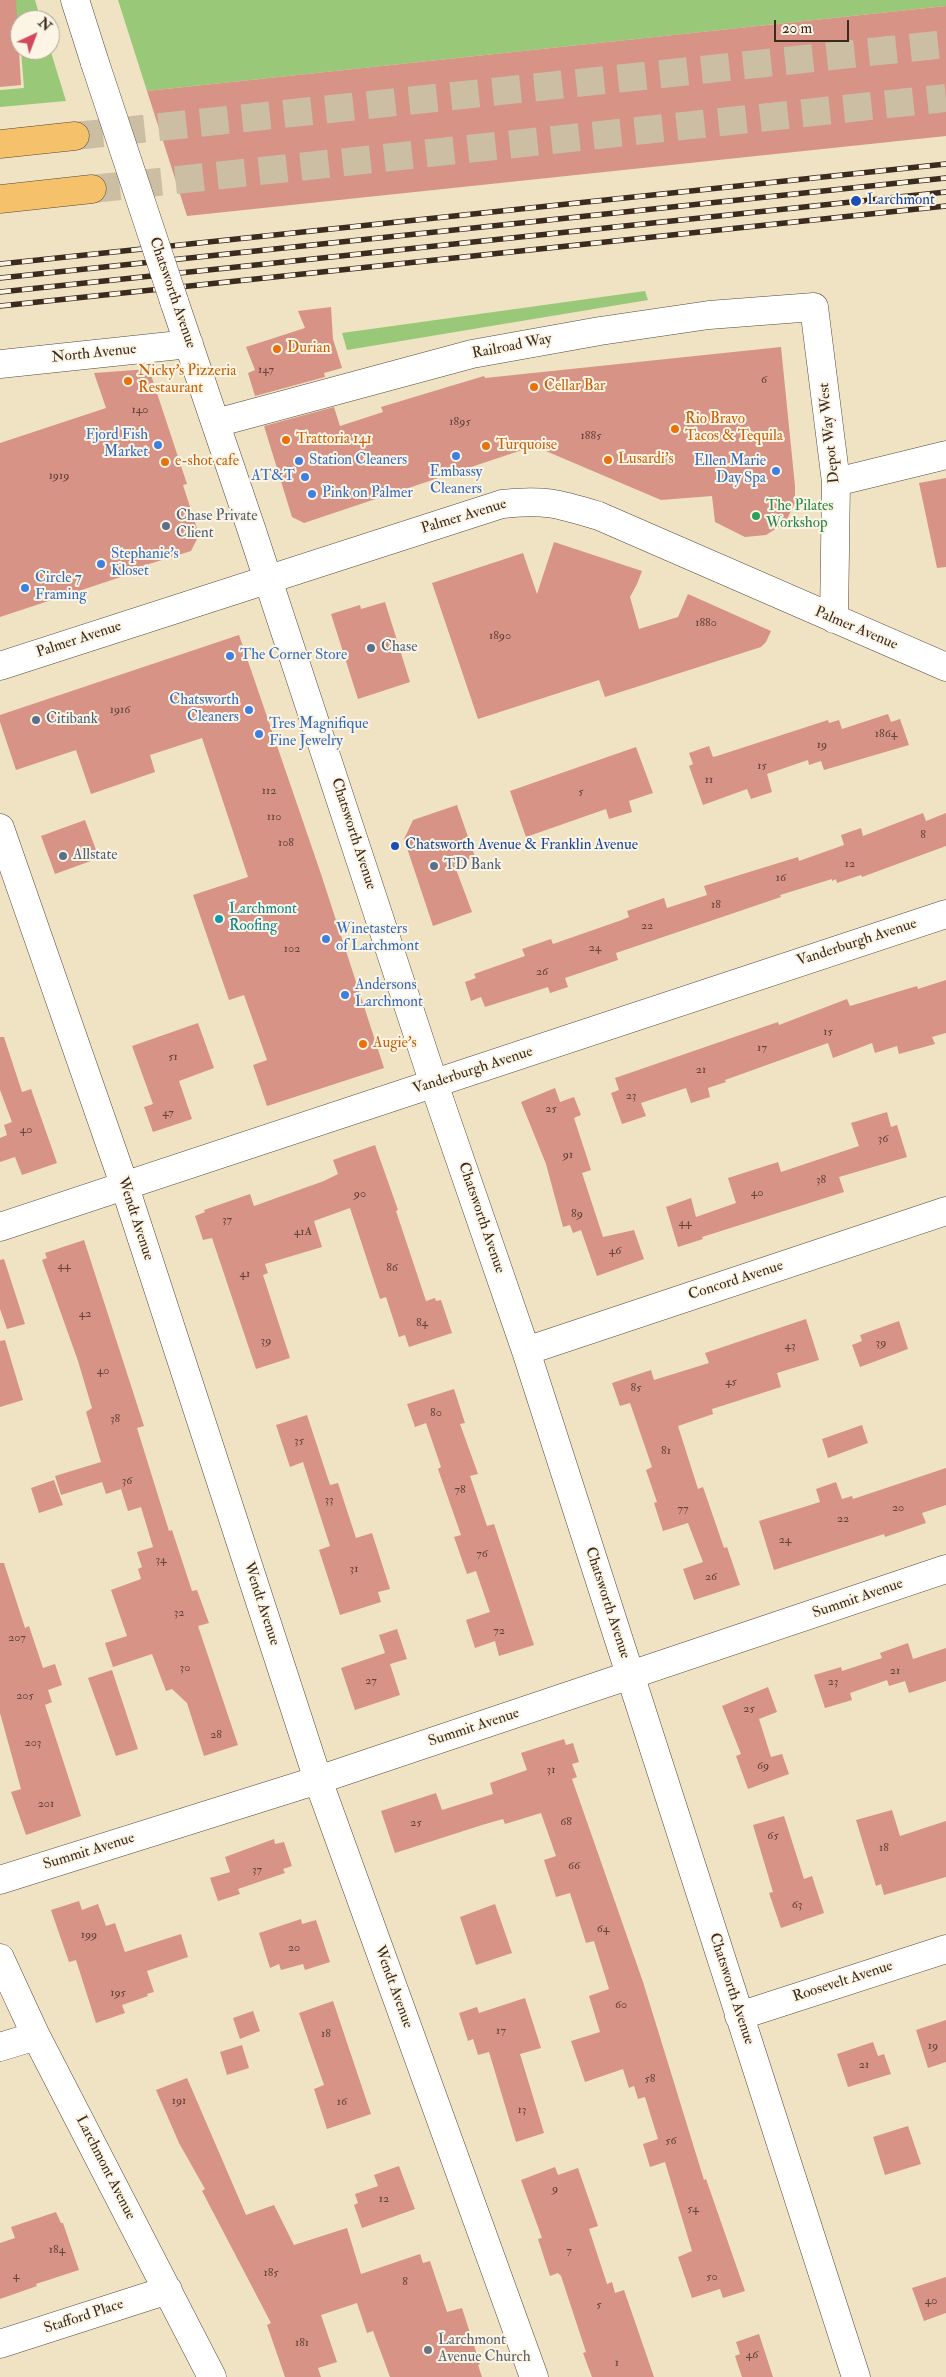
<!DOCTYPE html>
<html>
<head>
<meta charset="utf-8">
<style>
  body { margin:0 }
  #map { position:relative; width:946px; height:2377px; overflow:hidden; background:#efe3c4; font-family:"IM FELL Double Pica",serif }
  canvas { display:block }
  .north { position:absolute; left:10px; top:10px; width:50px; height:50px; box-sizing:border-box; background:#fcf5e5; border:1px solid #afa495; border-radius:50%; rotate:43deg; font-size:14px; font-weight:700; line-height:20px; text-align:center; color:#3b2a1e }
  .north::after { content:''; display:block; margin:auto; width:18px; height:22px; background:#d1495b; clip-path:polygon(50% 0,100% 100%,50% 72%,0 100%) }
  .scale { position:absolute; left:774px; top:20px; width:75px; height:22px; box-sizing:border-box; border:2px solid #3b2a1e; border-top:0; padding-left:6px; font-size:15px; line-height:18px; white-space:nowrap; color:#3b2a1e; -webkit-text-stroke:4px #fcf5e5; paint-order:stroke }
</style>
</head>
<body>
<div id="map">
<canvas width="946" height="2377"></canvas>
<div class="north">N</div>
<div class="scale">20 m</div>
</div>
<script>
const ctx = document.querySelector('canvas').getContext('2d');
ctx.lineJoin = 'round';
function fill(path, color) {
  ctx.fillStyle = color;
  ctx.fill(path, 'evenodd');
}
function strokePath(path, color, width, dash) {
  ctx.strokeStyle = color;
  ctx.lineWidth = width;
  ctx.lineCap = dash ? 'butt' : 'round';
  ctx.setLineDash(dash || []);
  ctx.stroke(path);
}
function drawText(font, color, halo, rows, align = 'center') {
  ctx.font = font + ' "IM FELL Double Pica",serif';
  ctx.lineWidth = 4;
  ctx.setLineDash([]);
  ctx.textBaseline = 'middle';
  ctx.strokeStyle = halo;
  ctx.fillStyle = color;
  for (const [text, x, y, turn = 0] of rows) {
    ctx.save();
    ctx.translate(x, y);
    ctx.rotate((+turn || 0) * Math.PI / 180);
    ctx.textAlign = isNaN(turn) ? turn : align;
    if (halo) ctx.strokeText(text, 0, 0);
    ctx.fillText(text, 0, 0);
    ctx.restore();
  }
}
fill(new Path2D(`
  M0 0H35L41 20H20V30L19 17 0 18Z
  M118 0H946V6L147 91Z
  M50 49 66 101 0 107V90L24 88 21 50Z
  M645 291 648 300 347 350 342 333Z`), '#99c978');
fill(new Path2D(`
  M0 0H16L21 85 0 87Z
  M946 6V136L187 216 147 91Z
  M331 307 333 339 342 368 324 373 325 377 255 396 248 373 255 370 246 347 305 328 298 311Z
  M781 347 795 486V503L785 523 766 535 745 537 715 522 712 496 661 500 534 446 304 523 292 517 264 426 334 407 340 426 383 412 381 407 484 376 485 378Z
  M149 369 187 484 183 485 199 535 191 551 120 573 121 577 0 617V443L106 408 94 373Z
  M946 478V567L937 568 919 483Z
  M554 542 642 571 637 584 630 597 639 629 678 617 688 594 771 631 766 642 761 647 605 697 599 680 478 719 432 583 523 553 537 594Z
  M385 602 410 682 358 699 331 614 360 605 361 609Z
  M239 635 321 874 384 1068 267 1106 253 1065 267 1060 244 995 229 1000 193 895 248 877 202 738 150 755 155 772 91 794 76 750 16 770 0 722V715Z
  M888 714 891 722 900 719 909 745 824 770 821 761 809 765 808 760 767 774 772 792 751 799 747 789 703 805 689 766 693 764 689 753 709 746 713 757 717 756 828 720 829 723 839 720 842 729Z
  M636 747 653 793 629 801 632 812 609 819 606 809 526 837 510 791Z
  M457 805 475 857 454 864 472 912 433 926 404 839 413 820Z
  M923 813 926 821 946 813V846L862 877 861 875 837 883 836 879 832 881V879L780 895 781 897 616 953 618 960 565 978 568 987 550 993 548 987 485 1007 481 997 471 1001 465 982 476 978 474 974 525 956 522 949 551 939 553 944 619 921 629 917 627 911 664 898 667 908 707 895 704 886 798 857 799 861 844 845 841 835 861 828 863 836Z
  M85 820 99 858 55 874 41 836Z
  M946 980V1033L932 1037 935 1044 899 1054 897 1046 875 1053 872 1043 833 1058 828 1043 725 1080 726 1082 708 1088 710 1097 691 1103 686 1088 641 1103 646 1116 622 1124 611 1093 619 1090 615 1078 778 1022 779 1025 847 999 850 1006 917 986 918 989Z
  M198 1023 214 1068 179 1081 192 1119 153 1132 144 1107 153 1104 132 1046Z
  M0 1037H4L22 1092 31 1089 57 1163 22 1175 15 1157 0 1162V1138L7 1135 4 1125 12 1122 0 1090Z
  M555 1088 560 1102 574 1097 581 1115 574 1118 591 1170 582 1173 603 1237 634 1230 644 1259 597 1276 581 1230 573 1233 570 1225 563 1227 546 1164 521 1102Z
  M887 1112 891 1127 897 1125 907 1157 839 1177 844 1192 702 1237 703 1239 678 1247 666 1207 691 1198 696 1217 736 1203 728 1178 778 1162 781 1172 859 1146 851 1123Z
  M375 1145 398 1210 396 1211 426 1301 435 1298 436 1301 441 1300 452 1333 409 1347 405 1335 399 1337 386 1297 380 1299 350 1208 314 1221 322 1247 265 1264 268 1273 263 1275 290 1358 256 1369 212 1238 203 1240 195 1216 205 1212 204 1210 250 1194 254 1206 324 1181 338 1174 333 1160Z
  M84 1240 144 1426 137 1428 169 1531 172 1530 192 1591 197 1590 209 1623 198 1626 238 1745 204 1756 187 1703 172 1689 166 1691 152 1654 113 1667 105 1643 127 1636 111 1590 141 1579 138 1569 142 1567 137 1552 153 1547 141 1507 128 1511 121 1489 106 1494 102 1482 61 1495 55 1476 101 1462 86 1412 92 1408 78 1361 42 1260 47 1258 45 1253Z
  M4 1259 25 1324 7 1329 0 1309V1260Z
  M806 1319 819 1360 777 1373 781 1387 712 1409 713 1414 678 1426 698 1489 703 1487 724 1548 727 1547 740 1585 694 1600 683 1569 703 1562 688 1523 663 1531 654 1503 657 1502 646 1470 652 1467 630 1403 620 1406 612 1383 651 1370 654 1380 709 1363 705 1353Z
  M899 1321 908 1349 860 1367 852 1345 862 1341 860 1335Z
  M5 1340 23 1400 0 1407V1341Z
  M454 1389 465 1423 460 1424 478 1474 470 1476 487 1526 494 1524 534 1645 499 1656 495 1641 475 1648 466 1620 490 1612 476 1571 467 1574 454 1537 461 1535 438 1469 441 1467 426 1423 415 1427 407 1404Z
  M307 1415 330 1485 338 1483 356 1538 372 1533 390 1589 378 1592 381 1602 340 1615 319 1550 330 1546 303 1462 290 1467 276 1425Z
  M862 1425 868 1443 828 1458 822 1439Z
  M946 1468V1505L922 1513 926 1523 885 1537 884 1534 774 1570 759 1521 820 1502 816 1489 836 1482 842 1499 852 1496 853 1499Z
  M54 1480 63 1505 39 1513 31 1488Z
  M0 1563H4L25 1628 29 1626 43 1668 55 1664 62 1685 48 1690 52 1702 45 1705 81 1816 26 1835 11 1792 21 1789 0 1713Z
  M397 1629 407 1659 390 1664 400 1695 355 1710 341 1668 385 1653 379 1635Z
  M908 1643 913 1659 946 1648V1681L909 1693 905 1681 889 1686 887 1680 850 1693 852 1700 825 1708 814 1675 841 1667 842 1671 882 1658 880 1653Z
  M112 1670 138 1749 116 1756 88 1678Z
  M768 1687 777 1712 759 1719 771 1757 782 1754 789 1774 748 1789 736 1756 741 1754 722 1706Z
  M564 1739 566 1745 573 1743 579 1762 572 1764 577 1777 572 1779 643 1982 704 2180 706 2179 745 2291 723 2298 720 2289 692 2298 678 2257 692 2251 665 2162 650 2167 643 2144 658 2139 645 2097 638 2099 634 2086 629 2088 623 2069 585 2082 571 2041 600 2032 589 1996 609 1989 594 1941 586 1943 570 1893 556 1897 544 1860 556 1856 541 1813 505 1824 503 1819 482 1825 395 1853 381 1811 436 1793 442 1810 493 1794 490 1783 527 1770 521 1753Z
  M892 1810 900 1836 946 1821V1877L884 1895 881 1884 876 1886 856 1820Z
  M784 1816 804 1879 812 1876 824 1913 781 1928 769 1893 773 1892 753 1825Z
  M274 1839 275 1844 284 1842 292 1866 283 1869 285 1873 238 1889 240 1894 218 1901 210 1878 230 1872 225 1857Z
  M79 1901 82 1910 98 1904 106 1926 115 1923 125 1952 181 1934 188 1957 147 1971 154 1992 147 1994 148 1996 122 2005 125 2013 96 2023 76 1960 69 1962 51 1910Z
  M495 1904 512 1953 476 1965 460 1917Z
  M301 1919 302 1924 316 1920 330 1962 305 1970 303 1964 281 1970 279 1964 270 1968 259 1933Z
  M525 1998 541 2048 520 2054 544 2133 516 2142 489 2052 478 2055 473 2039 468 2041 459 2013 477 2007 479 2013Z
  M333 2001 371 2114 327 2129 314 2089 324 2085 299 2013Z
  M253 2011 260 2031 240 2039 233 2018Z
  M946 2020V2062L928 2068 916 2030Z
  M873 2042 878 2056 884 2054 891 2074 848 2087 837 2054Z
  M242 2045 249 2068 227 2075 220 2052Z
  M187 2078 246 2215 274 2205 294 2245 347 2228 361 2274 420 2254 423 2263 430 2261 447 2312 462 2308 480 2364 478 2365 482 2377H390L373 2331 367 2333 357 2303 321 2315 337 2362 318 2368 321 2377H285L267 2325 271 2323 202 2191 205 2189 179 2143 156 2090Z
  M908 2126 921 2164 885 2175 873 2137Z
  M399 2166 415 2209 362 2228 354 2205 358 2203 355 2194 378 2186 374 2175Z
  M555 2167 558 2175 578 2168 598 2226 589 2229 607 2284 612 2282 615 2293 624 2290 654 2377H592L583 2353 586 2352 561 2276 558 2273 550 2276 538 2239 542 2238 521 2180Z
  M56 2212 61 2223H63L79 2270 36 2284 37 2286 0 2299V2243L15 2238 11 2227Z
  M946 2277V2313L924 2321 912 2288Z
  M759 2334 773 2377H742L735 2356 740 2354 736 2342Z`), '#d79386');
strokePath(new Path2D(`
  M75 136 946 44
  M92 189 946 98`), '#cbbea3', 28, [28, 14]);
const minor = new Path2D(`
  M75 0 95 63
  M174 301 251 528 434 1084 526 1351 856 2377
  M0 364 189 344
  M216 423 472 354 600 331 709 315 814 307 836 482 834 619
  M836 482 946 455
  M0 666 502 504C544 499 559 504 599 516L946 667
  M0 828 125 1187 318 1780 534 2377
  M0 1227 946 914
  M526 1351 946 1211
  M0 1880 318 1780 946 1569
  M0 1958 36 2036 212 2377
  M739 2016 946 1949
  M0 2047 36 2036
  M0 2344 168 2290`);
const highway = new Path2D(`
  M0 144 75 136
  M0 199 92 189`);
strokePath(minor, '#564637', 29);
strokePath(highway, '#564637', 29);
strokePath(minor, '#fff', 28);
strokePath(highway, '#f5c16b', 28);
const rail = new Path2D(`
  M0 264 946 164
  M0 278 946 178
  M0 292 946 192
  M0 306 946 206`);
strokePath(rail, '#3b2a1e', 5.5);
strokePath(rail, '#fcf5e5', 4, [11]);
const minorBridge = new Path2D(`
  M95 63 174 301`);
strokePath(minorBridge, '#564637', 29, []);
strokePath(minorBridge, '#fff', 28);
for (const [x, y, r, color] of [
  [856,201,6,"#1a4fb4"],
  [277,349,5,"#e8710a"],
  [128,381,5,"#e8710a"],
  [534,387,5,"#e8710a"],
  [675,429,5,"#e8710a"],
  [286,440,5,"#e8710a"],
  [158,445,5,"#3f7fe0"],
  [486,446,5,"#e8710a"],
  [456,456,5,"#3f7fe0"],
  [608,460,5,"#e8710a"],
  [299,461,5,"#3f7fe0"],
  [165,462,5,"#e8710a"],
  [776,471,5,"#3f7fe0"],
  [305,477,5,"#3f7fe0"],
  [312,494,5,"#3f7fe0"],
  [756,516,5,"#2e9e5b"],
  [166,526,5,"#5c6f8a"],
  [101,564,5,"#3f7fe0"],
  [25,588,5,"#3f7fe0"],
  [371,648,5,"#5c6f8a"],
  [230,656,5,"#3f7fe0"],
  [249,710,5,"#3f7fe0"],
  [36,720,5,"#5c6f8a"],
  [259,734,5,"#3f7fe0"],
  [395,846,5,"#1a4fb4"],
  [63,856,5,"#5c6f8a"],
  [434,866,5,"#5c6f8a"],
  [219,919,5,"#0f9aa8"],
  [326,939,5,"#3f7fe0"],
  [345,995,5,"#3f7fe0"],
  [363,1044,5,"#e8710a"],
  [428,2350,5,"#6b7280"]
]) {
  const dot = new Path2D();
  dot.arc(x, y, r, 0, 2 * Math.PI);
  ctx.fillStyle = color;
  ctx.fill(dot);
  strokePath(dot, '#fcf5e5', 2);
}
drawText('12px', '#624438', null, [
  ["147",266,370],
  ["6",764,380],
  ["140",140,410],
  ["1895",460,422],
  ["1885",591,436],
  ["1919",59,476],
  ["1880",706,623],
  ["1890",500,636],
  ["1916",120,710],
  ["1864",886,734],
  ["19",822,745],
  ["15",762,766],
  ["11",709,780],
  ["112",269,791],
  ["5",581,792],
  ["110",274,817],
  ["8",923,835],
  ["108",286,843],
  ["12",850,864],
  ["16",781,878],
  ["18",716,905],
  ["22",647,926],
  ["24",595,948],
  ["102",292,949],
  ["26",542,972],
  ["15",828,1032],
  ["17",762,1048],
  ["51",173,1057],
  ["21",701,1070],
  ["23",631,1096],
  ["25",551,1109],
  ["47",168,1113],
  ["40",26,1130],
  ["36",883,1139],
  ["91",568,1155],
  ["38",821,1180],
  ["40",757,1193],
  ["90",360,1194],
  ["89",577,1214],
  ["37",227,1220],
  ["44",685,1223],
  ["41A",303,1232],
  ["46",615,1251],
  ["44",64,1266],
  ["86",392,1268],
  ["41",245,1274],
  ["42",85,1314],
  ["84",422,1323],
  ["39",266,1341],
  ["39",881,1343],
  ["43",790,1346],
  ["40",103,1371],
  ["45",731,1382],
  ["85",636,1388],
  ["80",436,1413],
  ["38",115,1419],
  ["35",299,1441],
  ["81",666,1451],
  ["36",127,1481],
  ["78",460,1490],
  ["33",329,1500],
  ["20",898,1508],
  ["77",683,1509],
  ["22",843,1519],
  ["24",785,1540],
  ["76",482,1554],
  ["34",161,1560],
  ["31",354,1569],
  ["26",711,1577],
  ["32",179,1613],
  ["72",499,1631],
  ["207",17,1638],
  ["30",185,1668],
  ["21",895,1671],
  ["27",371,1681],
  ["23",833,1682],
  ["205",25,1696],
  ["25",749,1709],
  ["28",216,1735],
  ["203",33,1743],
  ["69",763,1766],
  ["31",551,1770],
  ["201",46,1804],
  ["68",566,1822],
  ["25",416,1823],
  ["65",773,1836],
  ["18",884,1848],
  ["66",574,1866],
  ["37",257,1870],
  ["63",797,1905],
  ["64",603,1929],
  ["199",89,1935],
  ["20",294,1948],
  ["195",118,1993],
  ["60",621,2005],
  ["17",501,2031],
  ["18",326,2034],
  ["19",933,2046],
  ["21",864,2065],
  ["58",650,2079],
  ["191",179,2101],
  ["16",342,2102],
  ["13",522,2110],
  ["56",671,2141],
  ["9",555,2189],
  ["12",384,2199],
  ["54",693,2209],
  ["184",57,2250],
  ["7",569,2251],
  ["185",271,2273],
  ["4",16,2276],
  ["50",712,2277],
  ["8",405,2282],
  ["40",931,2301],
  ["5",599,2305],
  ["181",302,2343],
  ["46",752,2355],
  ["1",617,2363]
]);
drawText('15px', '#164399', '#fcf5e5', [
  ["Larchmont",867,201],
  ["Chatsworth Avenue & Franklin Avenue",405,846]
], 'left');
drawText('15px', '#3b2a1e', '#fcf5e5', [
  ["Chatsworth Avenue",172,293,71],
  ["Railroad Way",512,347,-11],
  ["North Avenue",94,354,-6],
  ["Depot Way West",830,433,-96],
  ["Palmer Avenue",464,517,-17],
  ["Palmer Avenue",856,629,23],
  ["Palmer Avenue",79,640,-18],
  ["Chatsworth Avenue",353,834,72],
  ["Vanderburgh Avenue",857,943,-18],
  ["Vanderburgh Avenue",473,1071,-18],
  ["Chatsworth Avenue",481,1218,71],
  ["Wendt Avenue",135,1219,72],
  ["Concord Avenue",736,1281,-18],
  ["Summit Avenue",858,1599,-19],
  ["Chatsworth Avenue",607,1603,72],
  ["Wendt Avenue",261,1604,72],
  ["Summit Avenue",474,1728,-18],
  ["Summit Avenue",89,1852,-17],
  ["Roosevelt Avenue",843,1982,-18],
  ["Wendt Avenue",393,1987,70],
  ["Chatsworth Avenue",731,1989,72],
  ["Larchmont Avenue",105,2168,63],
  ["Stafford Place",84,2317,-18]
]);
drawText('15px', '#c56008', '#fcf5e5', [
  ["Durian",287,349],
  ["Nicky's Pizzeria",138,372],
  ["Restaurant",138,389],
  ["Cellar Bar",544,387],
  ["Rio Bravo",685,420],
  ["Tacos & Tequila",685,437],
  ["Trattoria 141",296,440],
  ["Turquoise",496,446],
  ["Lusardi's",618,460],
  ["e-shot cafe",175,462],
  ["Augie's",373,1044]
], 'left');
drawText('15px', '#366cbe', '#fcf5e5', [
  ["Fjord Fish",148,436,"right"],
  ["Market",148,453,"right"],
  ["Station Cleaners",309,461],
  ["Ellen Marie",766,462,"right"],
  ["Day Spa",766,479,"right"],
  ["Embassy",456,473,"center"],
  ["Cleaners",456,490,"center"],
  ["AT&T",295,477,"right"],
  ["Pink on Palmer",322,494],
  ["Stephanie's",111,555],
  ["Kloset",111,572],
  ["Circle 7",35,579],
  ["Framing",35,596],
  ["The Corner Store",240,656],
  ["Chatsworth",239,701,"right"],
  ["Cleaners",239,718,"right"],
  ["Tres Magnifique",269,725],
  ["Fine Jewelry",269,742],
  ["Winetasters",336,930],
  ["of Larchmont",336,947],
  ["Andersons",355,986],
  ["Larchmont",355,1003]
], 'left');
drawText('15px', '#27864d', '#fcf5e5', [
  ["The Pilates",766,507],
  ["Workshop",766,524]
], 'left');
drawText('15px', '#4e5e75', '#fcf5e5', [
  ["Chase Private",176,517],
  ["Client",176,534],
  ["Chase",381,648],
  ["Citibank",46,720],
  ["Allstate",73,856],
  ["TD Bank",444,866]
], 'left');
drawText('15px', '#0d838f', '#fcf5e5', [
  ["Larchmont",229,910],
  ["Roofing",229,927]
], 'left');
drawText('15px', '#5b616d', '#fcf5e5', [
  ["Larchmont",438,2341],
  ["Avenue Church",438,2358]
], 'left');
</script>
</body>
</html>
